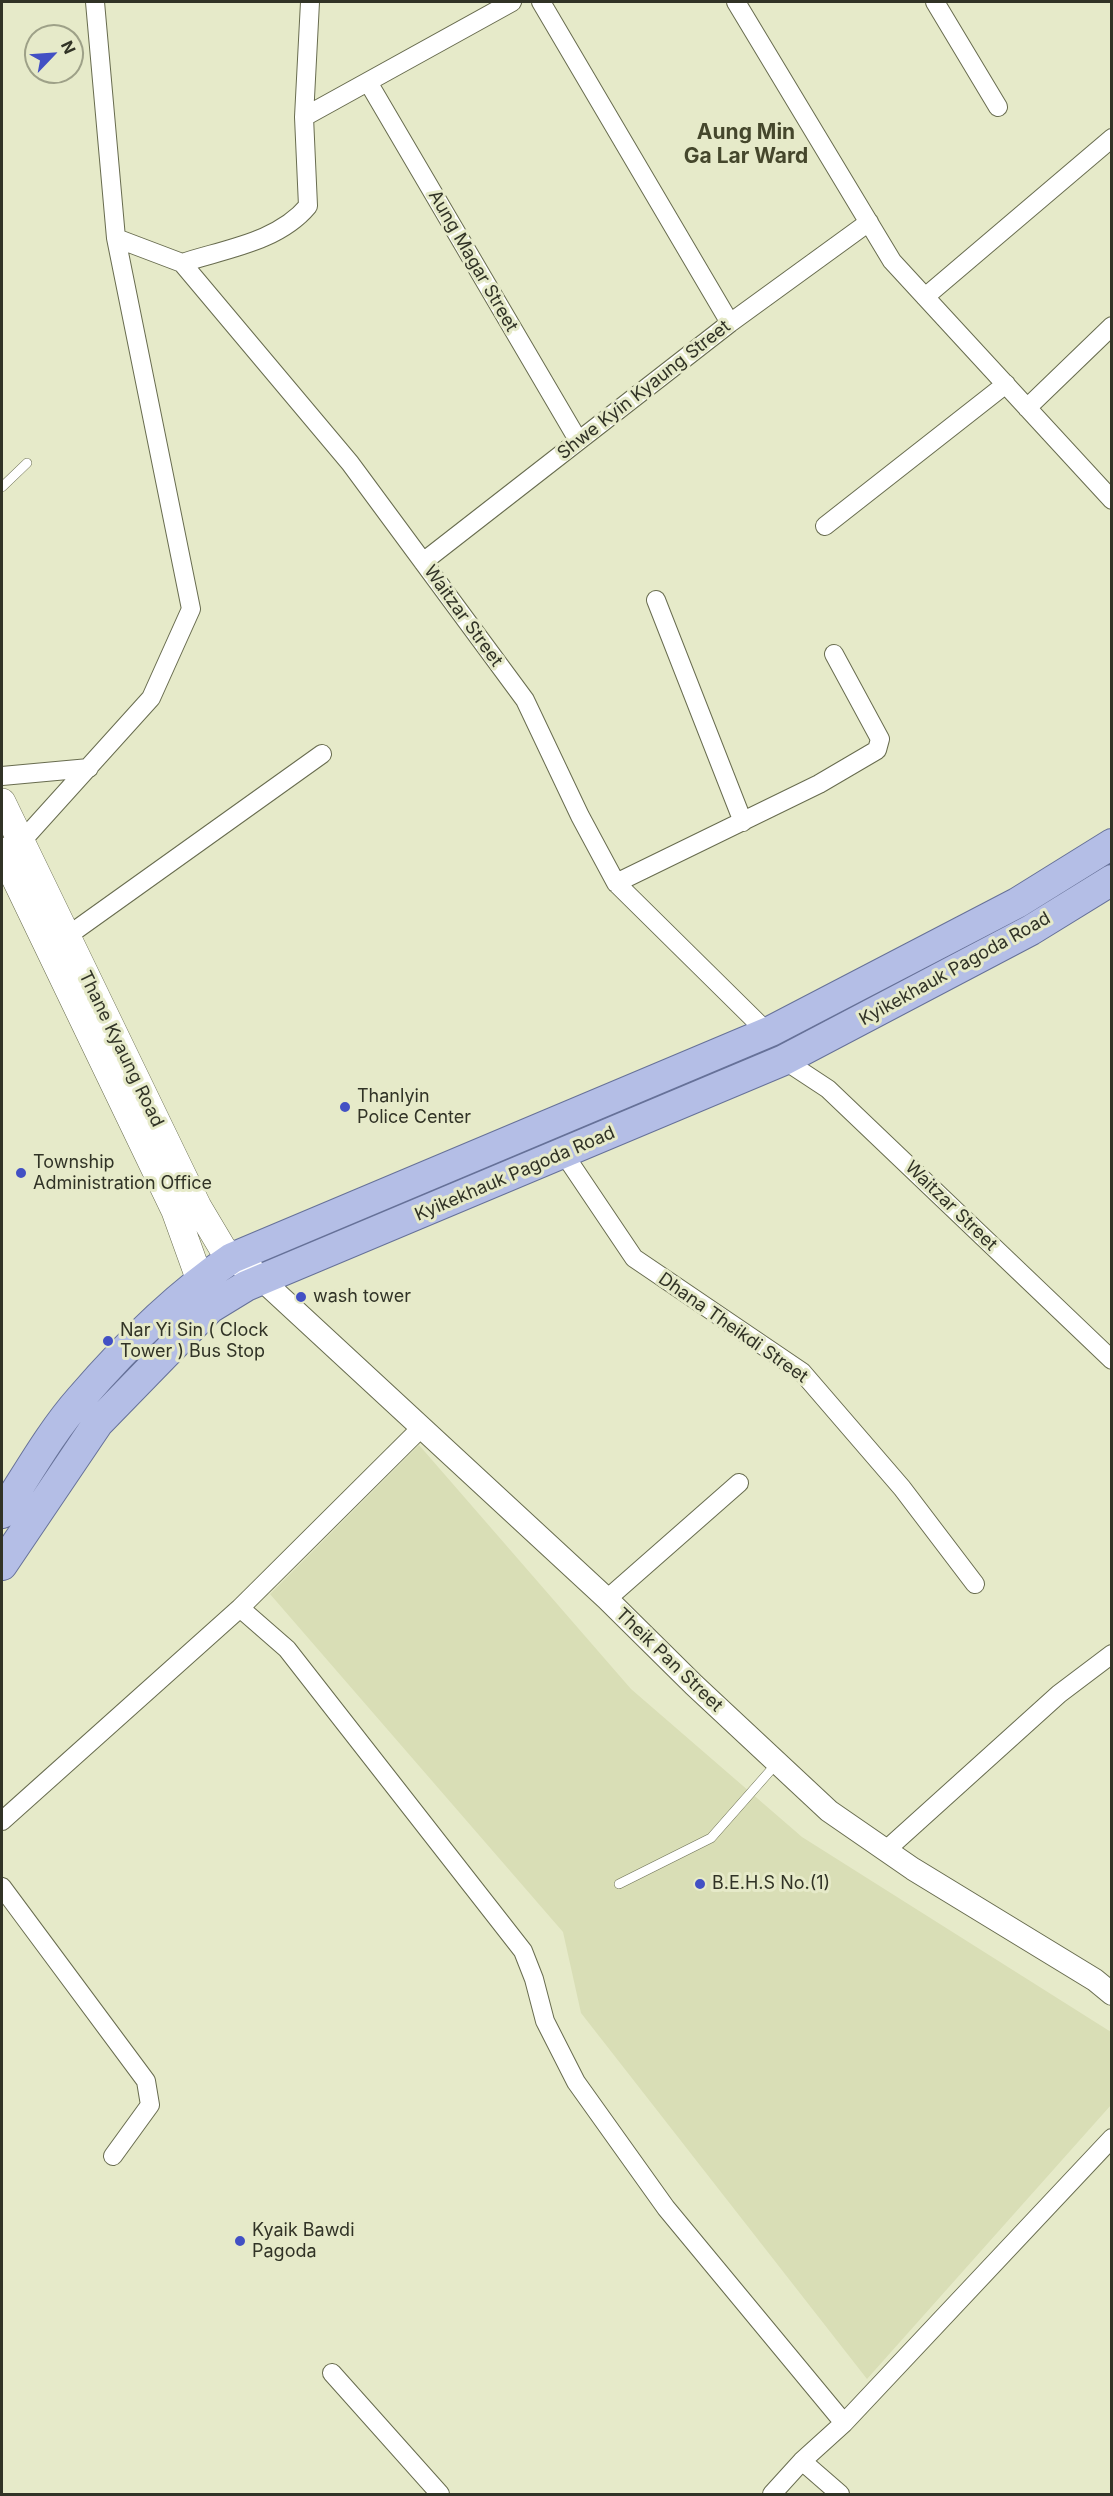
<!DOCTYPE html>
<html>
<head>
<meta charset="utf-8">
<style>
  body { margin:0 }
  #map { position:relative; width:1113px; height:2496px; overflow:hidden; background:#e6eac9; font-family:Inter,sans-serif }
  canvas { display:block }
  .frame { position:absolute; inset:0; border:3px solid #313326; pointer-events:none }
  .north { position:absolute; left:24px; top:24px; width:60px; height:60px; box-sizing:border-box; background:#e6eac9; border:2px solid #9ea188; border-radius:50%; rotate:65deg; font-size:16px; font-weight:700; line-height:24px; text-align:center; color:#313326 }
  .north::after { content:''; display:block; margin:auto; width:21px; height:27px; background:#4250c4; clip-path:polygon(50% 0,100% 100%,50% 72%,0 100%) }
</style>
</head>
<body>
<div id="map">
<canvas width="1113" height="2496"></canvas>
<div class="frame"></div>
<div class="north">N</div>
</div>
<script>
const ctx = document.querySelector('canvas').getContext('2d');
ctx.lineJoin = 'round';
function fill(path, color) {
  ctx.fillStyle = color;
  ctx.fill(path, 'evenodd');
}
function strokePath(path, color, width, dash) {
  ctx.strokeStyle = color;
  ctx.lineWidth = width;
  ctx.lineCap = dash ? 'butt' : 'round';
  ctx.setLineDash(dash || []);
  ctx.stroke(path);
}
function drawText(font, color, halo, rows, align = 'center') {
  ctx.font = font + ' Inter,sans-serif';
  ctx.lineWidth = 6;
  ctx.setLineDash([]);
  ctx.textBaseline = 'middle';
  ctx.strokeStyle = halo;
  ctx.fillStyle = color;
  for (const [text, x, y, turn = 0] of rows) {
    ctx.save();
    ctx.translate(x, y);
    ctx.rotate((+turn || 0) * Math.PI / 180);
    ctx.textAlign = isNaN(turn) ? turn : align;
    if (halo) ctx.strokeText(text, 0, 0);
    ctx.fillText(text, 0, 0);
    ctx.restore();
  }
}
fill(new Path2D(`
  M419 1445 631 1689 802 1837 1111 2032V2105L867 2379 581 2013 563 1932 270 1594Z`), '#d9deb6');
const service = new Path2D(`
  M2 487 27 463
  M619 1884 711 1838 777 1763`);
const minor = new Path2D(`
  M541 2 730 323
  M736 2 892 261 1112 500
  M935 2 998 107
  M368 82 578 440
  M304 117 512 2
  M116 238 182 263 350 463 525 700 580 816 616 883 768 1033
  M182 263C225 249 278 242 308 206L304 117 310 2
  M925 297 1112 138
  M1027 408 1112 326
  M825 526 1006 384
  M423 562 730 323 869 222
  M656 600 743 822
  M2 776 89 768
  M21 842 151 698 191 609 116 238 95 2
  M616 883 819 784 877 750 880 739 834 654
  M66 937 322 754
  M784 1060 828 1089 1112 1360
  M564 1154 634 1258 802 1372 902 1488 975 1584
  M607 1599 739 1483
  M240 1608 287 1649 523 1951 534 1979 545 2021 576 2082 666 2208 844 2423
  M2 1821 240 1608 421 1428
  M885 1851 1059 1694 1112 1654
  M2 1887 146 2081 150 2105 113 2156
  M332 2373 440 2494
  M802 2461 840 2494
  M772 2494 802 2461 844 2423 1112 2138`);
const tertiary = new Path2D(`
  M262 1280 607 1599 694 1685 829 1811 913 1869 1095 1980 1112 1994`);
const secondary = new Path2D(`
  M2 802 198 1207 223 1249 262 1280
  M2 851 175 1211 207 1300`);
const primary = new Path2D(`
  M2 1513C27 1475 50 1433 80 1399 124 1348 177 1295 232 1258L771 1031 1017 903 1112 844
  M2 1565 98 1423 210 1308 246 1286 784 1060 1031 930 1112 880`);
strokePath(service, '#686c4f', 10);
strokePath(minor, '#686c4f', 20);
strokePath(tertiary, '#686c4f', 24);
strokePath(secondary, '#686c4f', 28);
strokePath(primary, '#667198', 32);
strokePath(service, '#fff', 9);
strokePath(minor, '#fff', 18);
strokePath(tertiary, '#fff', 22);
strokePath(secondary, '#fff', 27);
strokePath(primary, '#b4bee6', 30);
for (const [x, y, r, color] of [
  [345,1107,6,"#4250c4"],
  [21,1173,6,"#4250c4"],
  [301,1297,6,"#4250c4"],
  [108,1341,6,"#4250c4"],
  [700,1884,6,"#4250c4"],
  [240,2241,6,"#4250c4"]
]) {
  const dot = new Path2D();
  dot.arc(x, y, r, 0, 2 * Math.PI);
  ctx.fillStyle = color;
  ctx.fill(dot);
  strokePath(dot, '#e6eac9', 2);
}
drawText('18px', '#313326', '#e6eac9', [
  ["Aung Magar Street",473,261,60],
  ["Shwe Kyin Kyaung Street",644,390,-38],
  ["Waitzar Street",463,616,54],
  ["Kyikekhauk Pagoda Road",955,969,-29],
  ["Thane Kyaung Road",121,1049,64],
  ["Kyikekhauk Pagoda Road",515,1174,-23],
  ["Waitzar Street",951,1206,44],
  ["Dhana Theikdi Street",733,1328,35],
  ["Theik Pan Street",669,1660,44]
]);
drawText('18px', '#313326', '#e6eac9', [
  ["Thanlyin",357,1097],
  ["Police Center",357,1118],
  ["Township",33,1163],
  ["Administration Office",33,1184],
  ["wash tower",313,1297],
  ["Nar Yi Sin ( Clock",120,1331],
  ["Tower ) Bus Stop",120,1352],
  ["B.E.H.S No.(1)",712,1884],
  ["Kyaik Bawdi",252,2231],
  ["Pagoda",252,2252]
], 'left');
drawText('bold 21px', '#45472c', '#e6eac9', [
  ["Aung Min",746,133],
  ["Ga Lar Ward",746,157]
]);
</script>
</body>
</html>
